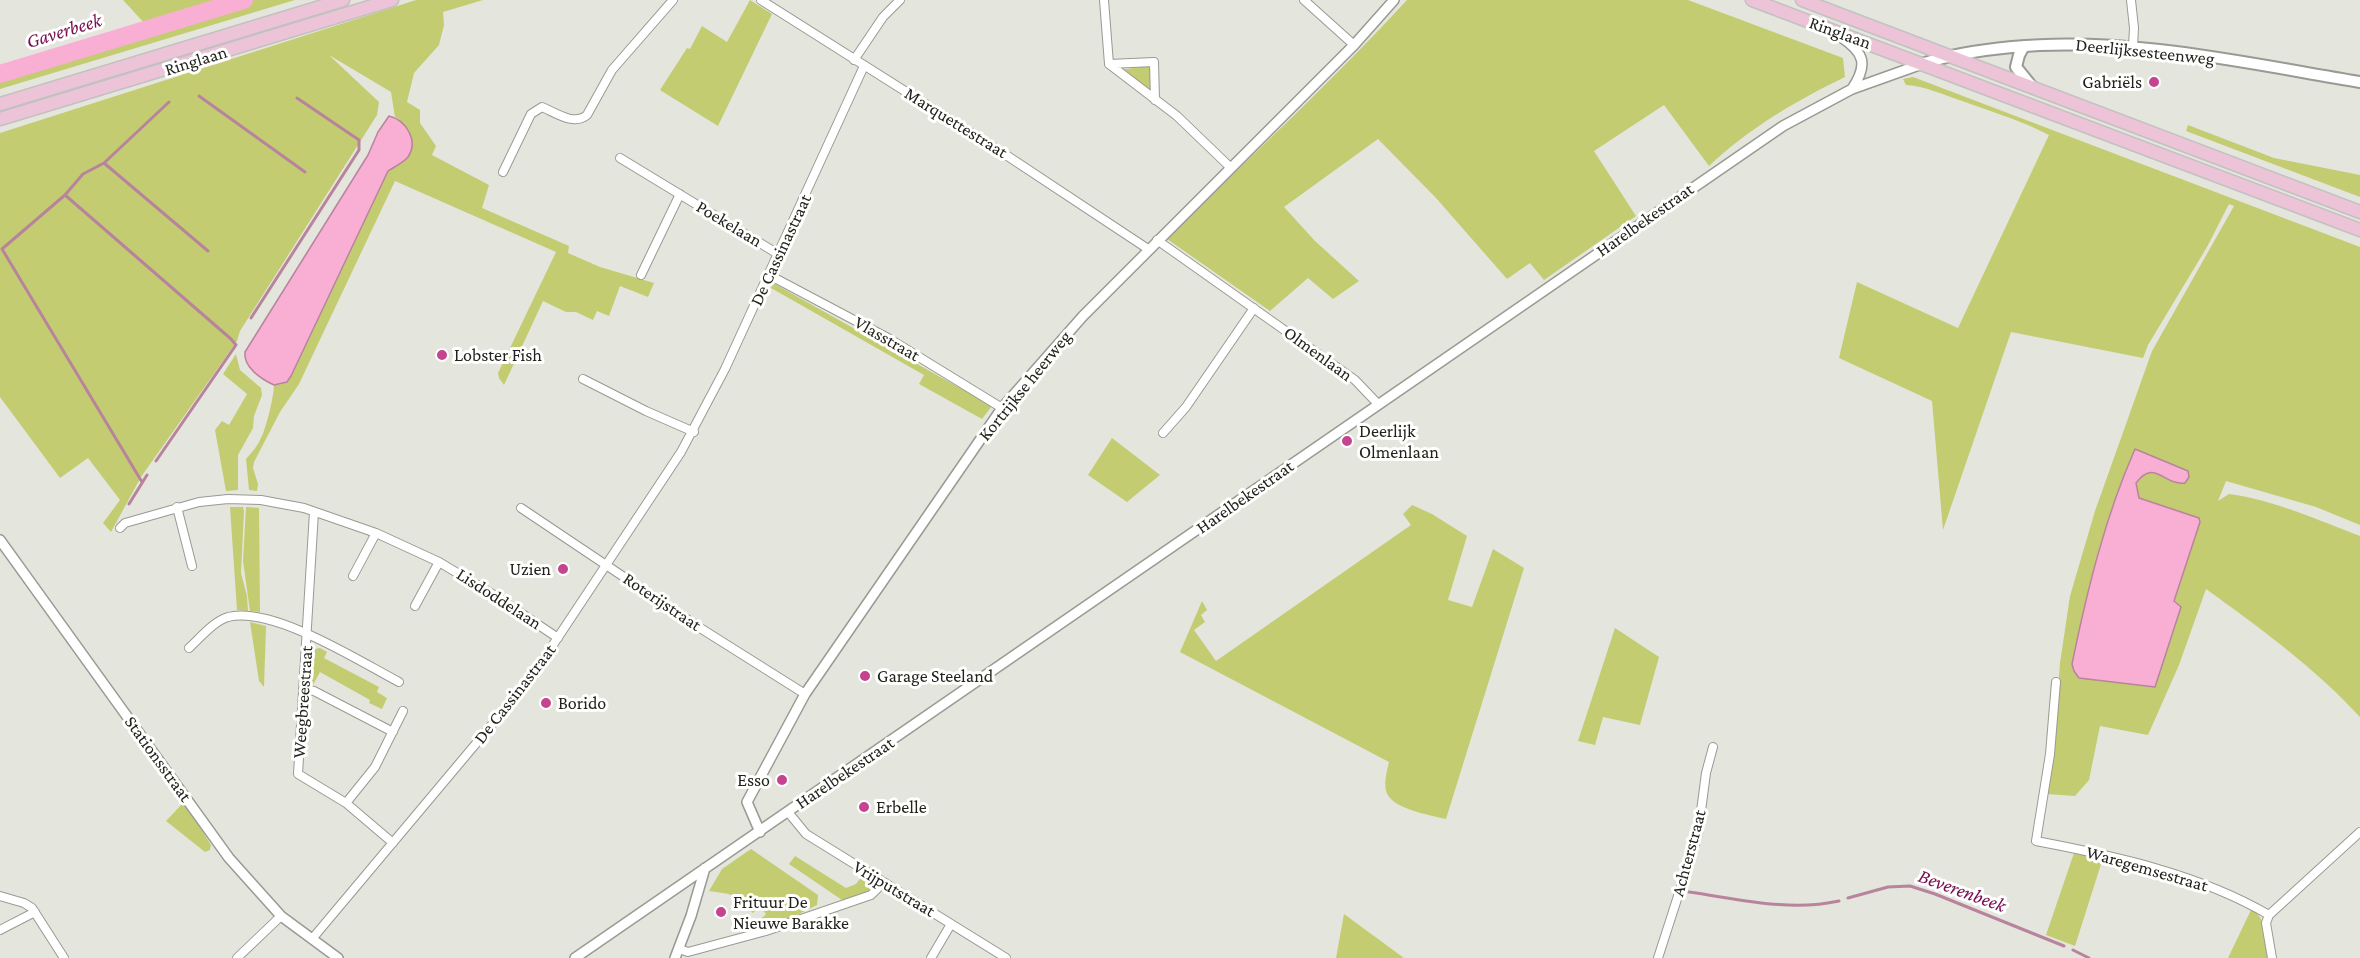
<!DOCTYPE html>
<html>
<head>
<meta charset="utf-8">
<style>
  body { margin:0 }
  canvas { display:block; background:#e4e5dd }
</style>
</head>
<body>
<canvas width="2360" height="958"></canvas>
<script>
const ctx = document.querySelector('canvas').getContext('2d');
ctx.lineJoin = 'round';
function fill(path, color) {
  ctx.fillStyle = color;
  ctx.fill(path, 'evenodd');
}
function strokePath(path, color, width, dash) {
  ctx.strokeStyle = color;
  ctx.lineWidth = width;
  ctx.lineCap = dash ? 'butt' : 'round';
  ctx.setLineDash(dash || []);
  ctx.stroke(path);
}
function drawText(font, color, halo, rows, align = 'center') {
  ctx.font = font + ' "Crimson Pro",serif';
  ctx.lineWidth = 6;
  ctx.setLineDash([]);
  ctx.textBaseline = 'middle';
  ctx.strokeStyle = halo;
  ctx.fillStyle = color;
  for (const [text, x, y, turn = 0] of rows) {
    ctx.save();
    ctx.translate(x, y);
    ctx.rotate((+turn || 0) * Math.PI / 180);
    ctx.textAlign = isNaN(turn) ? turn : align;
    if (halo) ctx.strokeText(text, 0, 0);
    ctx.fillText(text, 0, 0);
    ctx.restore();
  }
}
fill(new Path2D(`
  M123 0H232L146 25Z
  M250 0H295L0 89V76Z
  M416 0H483L443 12 444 25 439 45 414 73 407 102 420 110V123L436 146 432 155 489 185 482 208 569 246 568 253 600 267 654 283 648 297 620 286 609 316 597 311 593 320 576 312H566L543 301 504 385 499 378 498 373 556 252 395 181 299 384 280 412 254 462 253 468 258 484 257 491 249 490 246 459C251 453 257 447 260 440 266 430 274 396 274 385L281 384 388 171 403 162 399 120 395 117 391 92 329 55 379 102 377 115 240 331 237 341 141 477 111 532 103 523 120 500 88 458 60 478 0 397V133Z
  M750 0 772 14 718 126 660 90 687 48 690 49 702 26 727 42Z
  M1407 0H1688L1843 58 1845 77C1797 100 1748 129 1709 166L1664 105 1594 151 1636 216 1544 280 1530 263 1507 279 1436 198 1378 139 1284 207 1315 241 1359 281 1333 299 1308 278 1270 311 1167 239C1247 159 1331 83 1407 0Z
  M1148 66 1151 67 1152 92 1120 70Z
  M1913 77 2360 247V525L2316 507 2226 481 2218 501 2229 494C2274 500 2318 520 2360 536V717C2315 668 2260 628 2206 589L2179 665 2148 735 2100 726 2089 780 2075 796 2047 794 2055 732 2060 663 2070 596 2095 511 2152 351 2234 206 2229 204 2207 247 2148 345 2143 358 2011 332 1943 530 1932 401 1839 358 1857 282 1958 328 2049 135C2022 121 1993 112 1965 102 1946 96 1926 86 1906 85L1903 79ZM2135 449 2178 484C2161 475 2151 464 2136 483L2139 498 2198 518 2200 522 2174 601 2181 607 2155 687 2074 671 2072 664C2087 591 2105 517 2135 449Z
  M2188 125 2274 158 2360 175V197L2186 131Z
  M773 283 992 406 982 419 919 384 924 375 771 288Z
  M236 354 240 370 261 388 262 395 254 416 253 428 238 455V490L226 491 215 430 222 421 229 425 247 394 223 374Z
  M1112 438 1160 475 1127 502 1088 475Z
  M1412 505 1432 514 1467 536 1448 600 1472 607 1493 549 1524 568 1446 819C1430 815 1391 809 1386 791 1384 781 1387 771 1389 762L1180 652 1202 601 1207 610 1201 615 1205 622 1194 630 1216 661 1411 525 1403 514Z
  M230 507H243L244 511 241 573 247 596 248 611 237 610Z
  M246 507 259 508 260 612 250 611 243 561Z
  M250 622 266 626 264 687 259 681Z
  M1615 628 1659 657 1640 725 1603 717 1595 745 1578 741Z
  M320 648 327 652 324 658 379 687 377 692 387 698 382 709 369 703 370 700 320 672 313 685 308 682 309 655 315 649Z
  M184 802 211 845 210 850 205 852 166 821Z
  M751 849 818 895 817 905 789 919 765 924 759 921 766 914 760 907 753 913 729 894 709 891 722 869Z
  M2074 853 2103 858 2075 946 2046 935Z
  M795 856 846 888 856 884 863 875 875 884 871 891 842 900 789 864Z
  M2254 909 2261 919 2269 958H2228L2251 910Z
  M1344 914 1404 958H1336Z`), '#c4cc71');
const water = new Path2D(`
  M389 116C406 120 419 141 408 157 403 163 394 167 388 171L291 376 287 382 274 385C261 379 243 367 245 352L368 155 378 132Z
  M2135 449 2188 471 2189 477 2185 483C2164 486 2155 458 2136 483L2139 498 2199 518 2200 522 2174 601 2181 607 2155 687 2079 678 2074 671 2072 664C2087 591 2105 517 2135 449Z`);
fill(water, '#f9afd4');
strokePath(water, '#b8849d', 1.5);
strokePath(new Path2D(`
  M199 96 305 172
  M104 163 208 251
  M65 195 231 339 236 345 156 461
  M251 318 359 150V140L297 98
  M142 482 2 249 65 195 83 174 104 163 169 102
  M129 504 147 475
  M1689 892C1739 899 1789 912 1839 901
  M1848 898 1888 887 1910 886 1935 894 2064 946
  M2073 950 2089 958`), '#b8849d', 3);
strokePath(new Path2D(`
  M0 74 244 0`), '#f9afd4', 18);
const minor = new Path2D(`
  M761 0 1006 155 1148 249
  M1104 0 1109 64 1177 116 1231 168
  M1304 0 1354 45
  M2131 0 2134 28 2133 46
  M854 60 883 17 900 0
  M1109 64 1154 62 1155 100
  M620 158 778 254
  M503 172 531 114 542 107C556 113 574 126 587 115L612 70 673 0
  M1157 240 1355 380 1378 404
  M641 275 680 194
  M769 275 888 338 1002 408
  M583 379 646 411 694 432
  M1163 433 1186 407 1254 308
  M177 507 192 566
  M521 508 697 626 805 694
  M314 512 298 774 346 803 393 843
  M120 528 125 523 199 502 228 499 261 500 304 508 376 533 439 562 494 595 558 638
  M353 576 376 533
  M415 606 439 562
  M189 648C200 638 214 621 228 617 273 606 359 661 399 682
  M2056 682 2050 754 2036 841C2115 856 2199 874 2269 915
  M303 689 314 691 393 732
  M346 803 375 767 403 711
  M788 812 806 834 1006 958
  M0 896 24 903 32 908 64 958
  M0 930 35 912
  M312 939 531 678 681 452 725 369 864 66
  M679 949 688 952 766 931 871 895 883 883
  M237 958 281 916
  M931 958 951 924
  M1658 958 1698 834 1706 773 1713 747
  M2272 958 2266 923 2269 915 2360 832`);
const tertiary = new Path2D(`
  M1841 37C1865 53 1868 65 1852 89
  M0 540 229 858 281 916 338 958
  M760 832 747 802 805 694 1002 408 1083 316 1354 45 1394 0
  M575 958 1783 126 1852 89 1922 64
  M675 958 691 916 705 868`);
const secondary = new Path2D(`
  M2024 46 2019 55 2016 67 2033 88
  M1922 64C1951 54 1981 50 2012 47 2129 36 2245 63 2360 82`);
const primary = new Path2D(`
  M1752 0 2360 230
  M1802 0 2360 212
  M0 104 343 0
  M0 119 392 0`);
strokePath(minor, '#999a93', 10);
strokePath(tertiary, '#999a93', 12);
strokePath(secondary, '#999a93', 14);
strokePath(primary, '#c1c1c0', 15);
strokePath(minor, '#fff', 8);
strokePath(tertiary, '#fff', 9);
strokePath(secondary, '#fff', 10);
strokePath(primary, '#edc3d8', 12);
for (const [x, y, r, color] of [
  [2154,82,6,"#c4448f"],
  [442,355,6,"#c4448f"],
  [1347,441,6,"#c4448f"],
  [563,569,6,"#c4448f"],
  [865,676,6,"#c4448f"],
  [546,703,6,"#c4448f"],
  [782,780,6,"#c4448f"],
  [864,807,6,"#c4448f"],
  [721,912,6,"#c4448f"]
]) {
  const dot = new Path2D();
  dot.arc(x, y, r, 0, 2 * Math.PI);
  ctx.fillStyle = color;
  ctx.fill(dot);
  strokePath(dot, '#fffffe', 2);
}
drawText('18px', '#21211e', '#fffffe', [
  ["Ringlaan",1840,33,20],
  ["Deerlijksesteenweg",2145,52,6],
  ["Ringlaan",196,61,-17],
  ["Marquettestraat",956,123,32],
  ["Harelbekestraat",1645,220,-35],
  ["Poekelaan",729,224,31],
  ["De Cassinastraat",781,250,-65],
  ["Vlasstraat",887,339,30],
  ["Olmenlaan",1318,354,36],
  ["Kortrijkse heerweg",1025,386,-51],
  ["Harelbekestraat",1245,497,-35],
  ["Lisdoddelaan",499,599,33],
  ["Roterijstraat",662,602,34],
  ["De Cassinastraat",515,694,-52],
  ["Weegbreestraat",303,702,-86],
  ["Stationsstraat",158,759,54],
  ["Harelbekestraat",845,773,-34],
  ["Achterstraat",1689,853,-75],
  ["Waregemsestraat",2147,869,16],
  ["Vrijputstraat",894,889,31]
]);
drawText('18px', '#21211e', '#fffffe', [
  ["Gabriëls",2142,82,"right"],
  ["Lobster Fish",454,355],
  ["Deerlijk",1359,431],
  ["Olmenlaan",1359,452],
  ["Uzien",551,569,"right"],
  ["Garage Steeland",877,676],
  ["Borido",558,703],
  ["Esso",770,780,"right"],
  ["Erbelle",876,807],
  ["Frituur De",733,902],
  ["Nieuwe Barakke",733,923]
], 'left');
drawText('italic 20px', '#780c52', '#fffffe', [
  ["Gaverbeek",64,31,-17],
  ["Beverenbeek",1962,891,20]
]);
</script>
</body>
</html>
